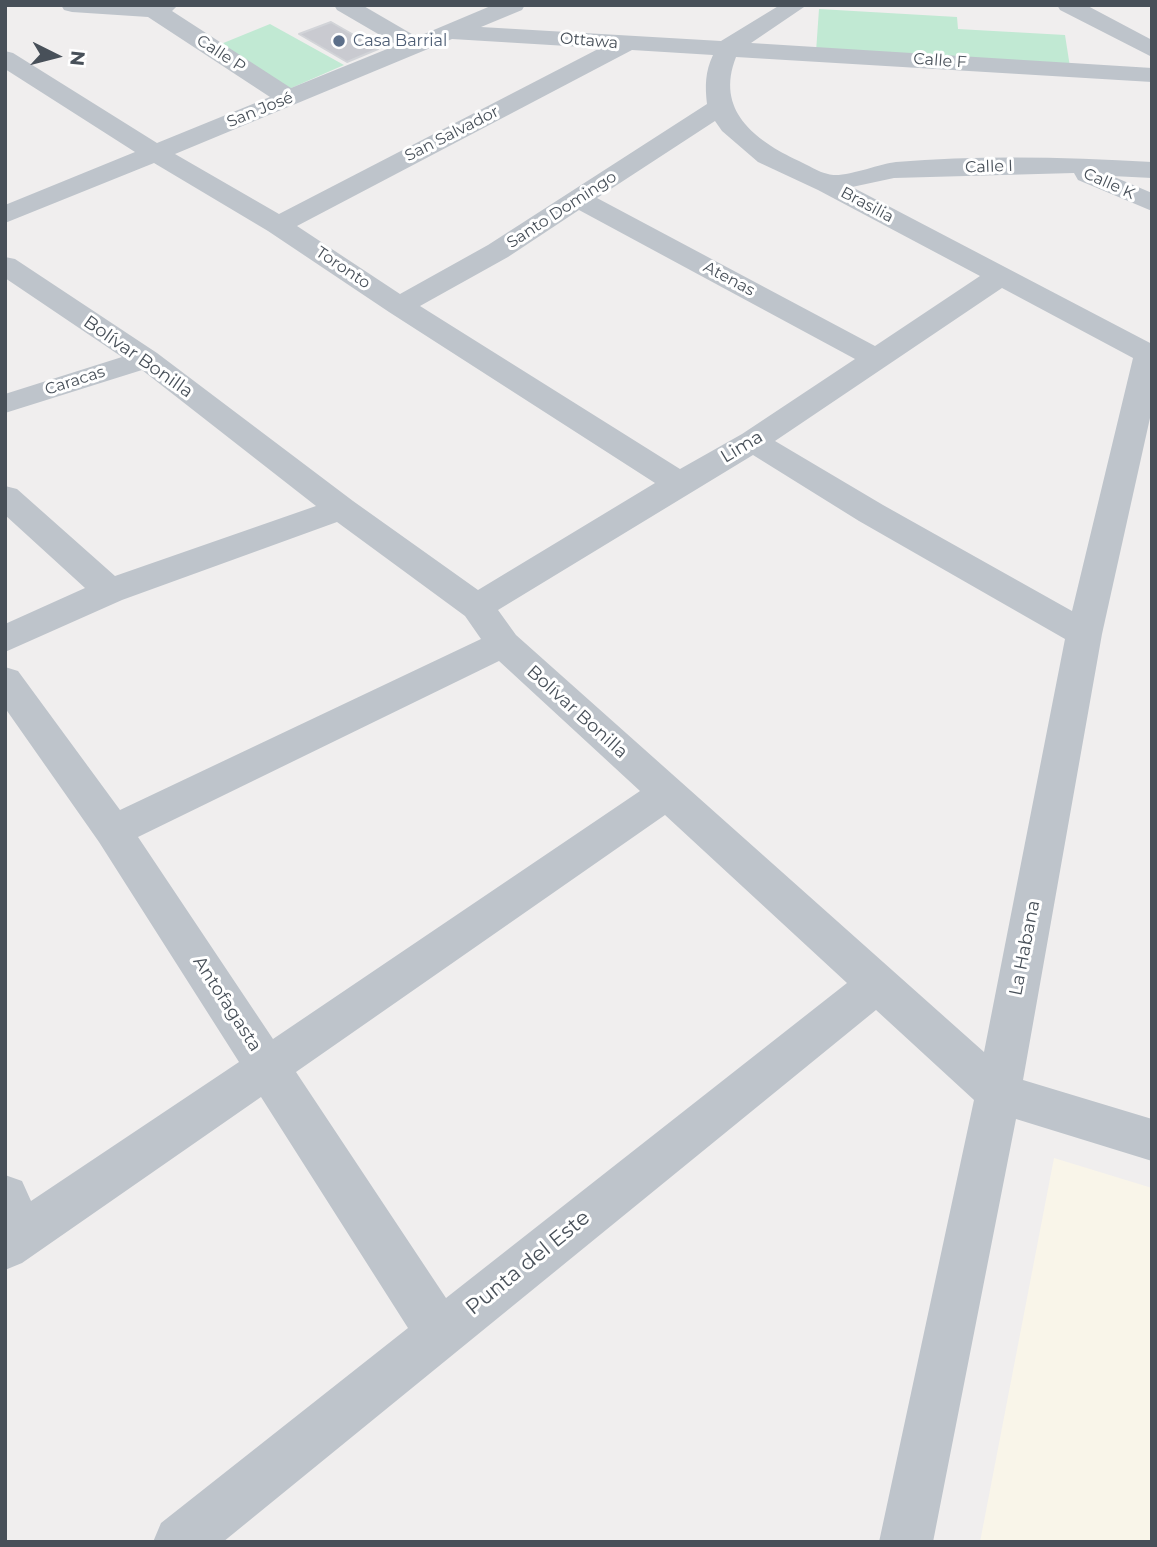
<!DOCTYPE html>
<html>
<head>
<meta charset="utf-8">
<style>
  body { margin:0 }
  #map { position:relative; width:1157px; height:1547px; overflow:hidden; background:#f0eeee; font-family:Montserrat,sans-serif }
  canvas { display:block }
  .frame { position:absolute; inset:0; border:7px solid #485059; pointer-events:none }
  .north { position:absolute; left:21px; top:21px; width:70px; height:70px; -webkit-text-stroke:5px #fff; paint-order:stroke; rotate:96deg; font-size:19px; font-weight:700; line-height:28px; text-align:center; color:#485059 }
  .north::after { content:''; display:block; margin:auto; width:24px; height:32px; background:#485059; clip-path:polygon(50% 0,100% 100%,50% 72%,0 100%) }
</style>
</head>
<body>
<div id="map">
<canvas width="1157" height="1547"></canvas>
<div class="frame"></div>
<div class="north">N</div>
</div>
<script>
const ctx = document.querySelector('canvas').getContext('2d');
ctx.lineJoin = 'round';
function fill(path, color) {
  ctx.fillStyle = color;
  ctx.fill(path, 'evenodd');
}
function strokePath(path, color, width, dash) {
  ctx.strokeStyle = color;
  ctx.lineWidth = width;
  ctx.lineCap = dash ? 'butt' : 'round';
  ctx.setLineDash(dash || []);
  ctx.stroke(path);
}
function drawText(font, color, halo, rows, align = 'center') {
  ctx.font = font + ' Montserrat,sans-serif';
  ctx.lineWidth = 6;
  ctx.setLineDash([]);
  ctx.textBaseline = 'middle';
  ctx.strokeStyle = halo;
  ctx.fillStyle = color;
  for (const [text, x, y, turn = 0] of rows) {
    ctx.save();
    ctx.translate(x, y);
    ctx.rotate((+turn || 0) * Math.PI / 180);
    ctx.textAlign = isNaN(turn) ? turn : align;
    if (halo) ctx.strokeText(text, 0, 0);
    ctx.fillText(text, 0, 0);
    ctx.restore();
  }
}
fill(new Path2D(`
  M1054 1158 1152 1188V1542H980Z`), '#f9f5e9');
fill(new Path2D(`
  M819 9 957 17 958 29 1065 35 1070 67 816 52Z
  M270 24 344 65 289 89 216 46Z`), '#c1e9d3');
const building = new Path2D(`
  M331 22 378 49 347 62 299 34Z`);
fill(building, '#c9cad0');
strokePath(building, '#d2d4d8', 2);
fill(new Path2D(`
  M61 5H178L172 11 291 88 397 45 337 10 334 5H362L417 37 493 5H525L522 10 481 27 721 41 780 5H807L751 43 1152 68V82L736 57C715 110 754 140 799 161 808 165 818 172 828 174 843 179 878 164 896 162 979 155 1068 157 1152 162V178L1112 176 1152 193V211L1078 180 1074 173 894 178 852 187 1152 344V409L1102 634 1023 1080 1152 1119V1161L1016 1119 933 1542H879L974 1100 876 1010 223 1542H153L161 1523 408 1328 261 1097 22 1263 5 1270V1175L22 1181 31 1201 239 1062 99 842 5 708V667L18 671 120 810 481 639 465 616 337 522 122 600 5 652V624L85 588 5 515V486L17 489 115 576 316 506 142 370 5 413V394L122 357 5 278V257L15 259 157 353 353 501 478 590 655 483 389 312 268 231 154 163 5 223V205L135 152 5 69V51L13 53 157 143 270 97 148 17 72 12 64 10ZM452 39 600 48 279 214 175 154ZM632 50 713 55C705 72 705 86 707 104L488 245 400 294 297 226ZM715 121 722 131 758 162 818 190 980 276 875 346 597 198ZM579 210 855 359 742 434 680 469 420 306 508 257ZM1002 288 1133 358 1072 611 883 505 775 441ZM753 455 859 521 1065 639 984 1052 516 635 498 610ZM499 661 640 791 273 1039 138 837ZM665 815 847 983 446 1298 296 1072Z
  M1057 5H1086L1152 40V57L1060 10Z`), '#bec4cb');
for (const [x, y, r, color] of [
  [339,41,7,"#5c6f8a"]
]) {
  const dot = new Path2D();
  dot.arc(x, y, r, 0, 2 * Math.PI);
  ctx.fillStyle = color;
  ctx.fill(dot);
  strokePath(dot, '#fff', 2.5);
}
drawText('16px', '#4e5e75', '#fff', [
  ["Casa Barrial",353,41]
], 'left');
drawText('16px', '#485059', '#fff', [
  ["Ottawa",589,41,5],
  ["Calle P",221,54,33],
  ["Calle F",940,61,4],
  ["San José",260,110,-22],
  ["San Salvador",452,134,-27],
  ["Calle I",989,167,-2],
  ["Calle K",1109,184,24],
  ["Brasilia",867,205,28],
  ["Santo Domingo",562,210,-33],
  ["Toronto",343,268,34],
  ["Atenas",729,279,28],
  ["Caracas",75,381,-18]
]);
drawText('18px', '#485059', '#fff', [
  ["Bolívar Bonilla",138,357,35],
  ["Lima",742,447,-31],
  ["Bolívar Bonilla",577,712,42],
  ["La Habana",1025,948,-79],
  ["Antofagasta",227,1004,57]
]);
drawText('21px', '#485059', '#fff', [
  ["Punta del Este",528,1263,-39]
]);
</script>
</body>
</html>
